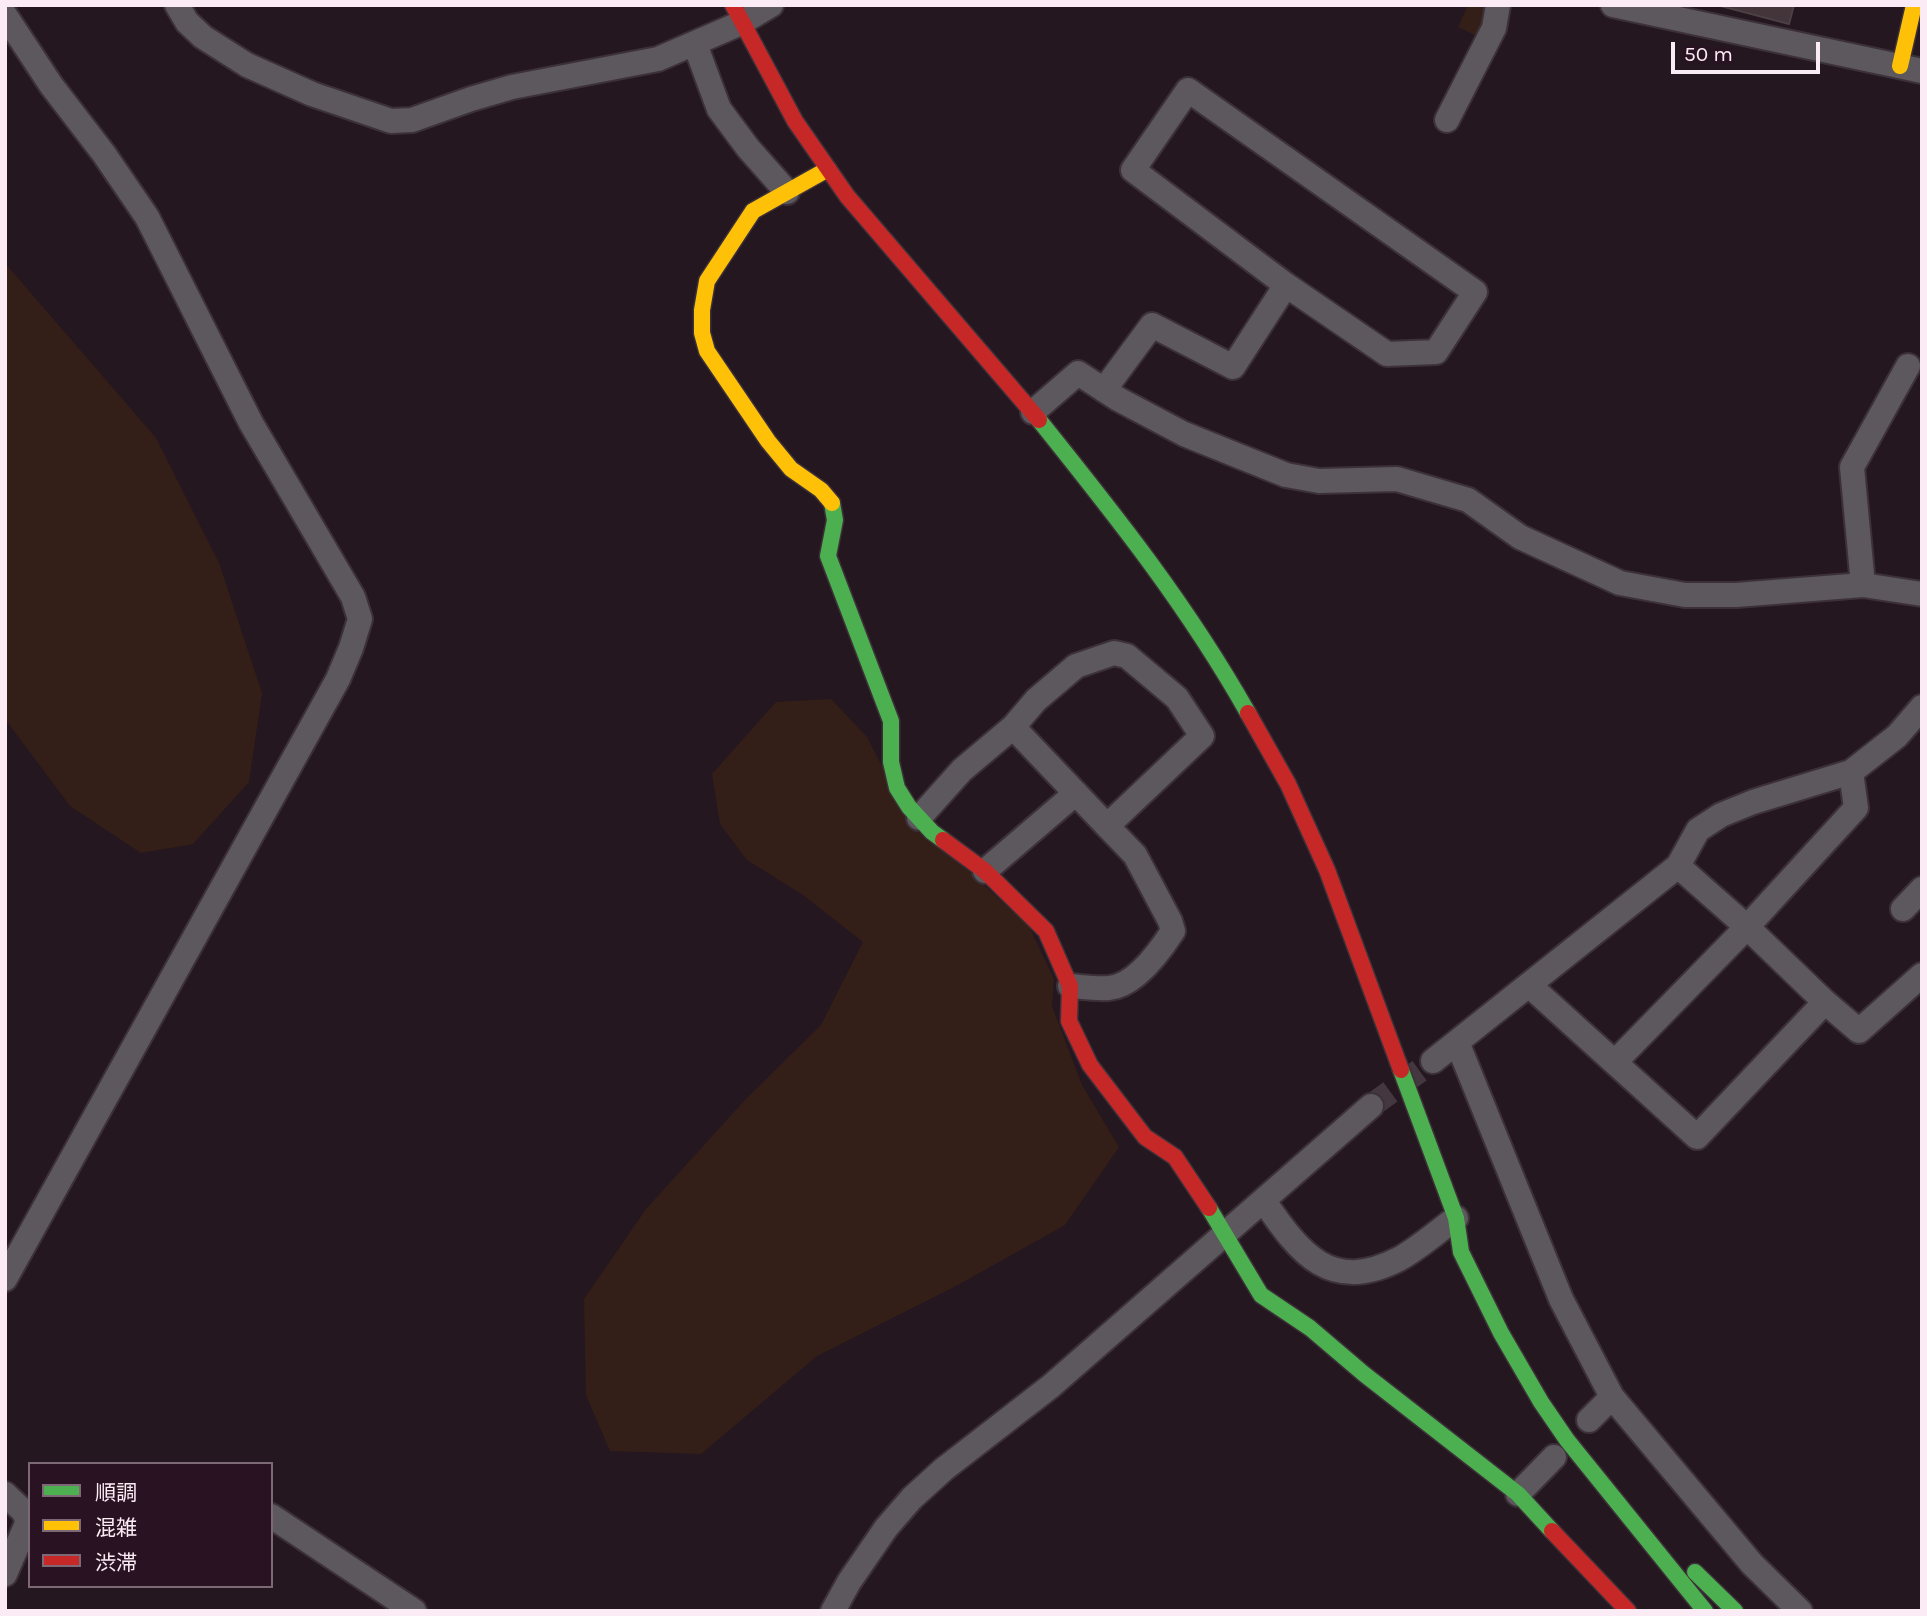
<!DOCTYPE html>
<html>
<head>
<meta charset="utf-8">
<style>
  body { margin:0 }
  #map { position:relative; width:1927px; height:1616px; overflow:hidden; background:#241720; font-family:Karla,"Noto Sans JP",sans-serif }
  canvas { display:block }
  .frame { position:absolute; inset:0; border:7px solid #fbebf5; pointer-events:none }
  .legend { position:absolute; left:28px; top:1462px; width:245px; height:126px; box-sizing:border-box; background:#291222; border:2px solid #7d6976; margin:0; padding:9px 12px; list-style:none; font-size:21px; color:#fbebf5 }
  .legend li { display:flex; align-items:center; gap:14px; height:35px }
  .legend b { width:35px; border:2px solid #7d6976 }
  .scale { position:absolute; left:1671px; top:42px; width:149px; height:32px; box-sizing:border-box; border:4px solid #fbebf5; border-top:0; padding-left:9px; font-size:21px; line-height:24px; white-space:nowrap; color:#fbebf5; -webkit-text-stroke:5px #291222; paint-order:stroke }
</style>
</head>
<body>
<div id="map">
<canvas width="1927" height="1616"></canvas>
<div class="frame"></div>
<ul class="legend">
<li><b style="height:9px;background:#4caf50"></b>順調</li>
<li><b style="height:9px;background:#ffc107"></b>混雑</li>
<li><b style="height:9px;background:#c62828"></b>渋滞</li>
</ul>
<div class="scale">50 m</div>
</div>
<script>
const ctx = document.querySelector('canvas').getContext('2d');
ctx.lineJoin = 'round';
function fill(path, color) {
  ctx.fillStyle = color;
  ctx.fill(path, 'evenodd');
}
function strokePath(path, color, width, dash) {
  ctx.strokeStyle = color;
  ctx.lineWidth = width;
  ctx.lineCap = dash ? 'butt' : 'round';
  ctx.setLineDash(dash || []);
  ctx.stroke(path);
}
fill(new Path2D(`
  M1468 5H1492L1481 38 1458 27Z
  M5 263 156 438 219 563 262 693 249 782 193 844 141 853 70 806 5 719Z
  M831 699 867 737 907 815 1029 926 1054 979 1052 1006 1082 1085 1119 1147 1065 1225 958 1285 817 1356 701 1454 610 1451 586 1395 584 1299 646 1209 744 1101 821 1025 863 942 803 895 747 860 720 824 712 774 776 702Z`), '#341e18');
const building = new Path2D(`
  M1717 5H1794L1789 24Z`);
fill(building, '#43353a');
strokePath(building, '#4c4045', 2);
strokePath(new Path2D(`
  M1371 1106 1433 1061`), '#443740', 24, [24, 12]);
const street = new Path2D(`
  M177 5 187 22 203 37 247 65 312 94 391 121 412 120 471 99 512 87 658 59 741 23 771 5
  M1613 5 1922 71
  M5 15 51 85 104 154 147 217 251 423 353 597 360 619 351 648 338 679 5 1279
  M695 44 719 109 748 148 787 192
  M1447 120 1494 28 1498 5
  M1104 390 1152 325 1233 367 1286 285 1387 354 1436 352 1475 292 1188 90 1133 170 1286 285
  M1033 412 1078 373 1118 399 1184 434 1286 475 1319 481 1397 479 1468 500 1520 537 1620 583 1685 595H1736L1863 585 1922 594
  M1863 585 1852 467 1908 366
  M1013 727 1107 826
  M919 818 962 770 1013 727 1036 700 1076 666 1114 653 1127 656 1177 698 1202 736 1107 826 1135 855 1170 921 1173 931C1160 951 1135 986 1109 988 1096 989 1083 987 1070 986
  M1678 866 1747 927 1856 808 1851 772
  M985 871 1076 793
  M1903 909 1922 889
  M1529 985 1697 1137 1825 1002 1747 927 1615 1062
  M1825 1002 1859 1031 1922 975
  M1457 1042 1561 1299 1612 1397 1752 1564 1800 1611
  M1433 1061 1678 866 1698 830 1721 815 1753 802 1851 772 1897 736 1922 707
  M1264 1201C1300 1254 1331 1294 1399 1259 1419 1248 1438 1231 1456 1218
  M1589 1420 1612 1397
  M5 1494 23 1511 28 1521 5 1574
  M1518 1494 1554 1457
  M271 1516 414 1611
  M833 1611 849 1582 886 1528 912 1498 944 1469 1051 1386 1371 1106`);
const fast = new Path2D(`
  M1039 420C1116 516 1187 605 1248 713
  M832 503 835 520 828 556 891 721V762L897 788 909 807 932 832 943 840
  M1401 1070 1456 1218 1461 1252 1501 1333 1541 1402 1567 1440 1705 1611
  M1209 1208 1261 1295 1310 1328 1364 1374 1518 1494 1552 1531
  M1695 1572 1735 1611`);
const slow = new Path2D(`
  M1900 66 1914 5
  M828 169 753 211 707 281 702 310V333L707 351 768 441 791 469 821 490 832 503`);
const jam = new Path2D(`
  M733 5 795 121 847 196 1039 420
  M1248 713 1288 784 1327 870 1401 1070
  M943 840 985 871 1046 931 1070 986 1069 1021 1090 1065 1145 1137 1175 1157 1209 1208
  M1552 1531 1628 1611`);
strokePath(street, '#3d3139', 28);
strokePath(fast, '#3d3139', 19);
strokePath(slow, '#3d3139', 19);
strokePath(jam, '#3d3139', 19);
strokePath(street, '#5c585d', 24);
strokePath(fast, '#4caf50', 16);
strokePath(slow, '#ffc107', 16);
strokePath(jam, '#c62828', 16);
</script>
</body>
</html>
